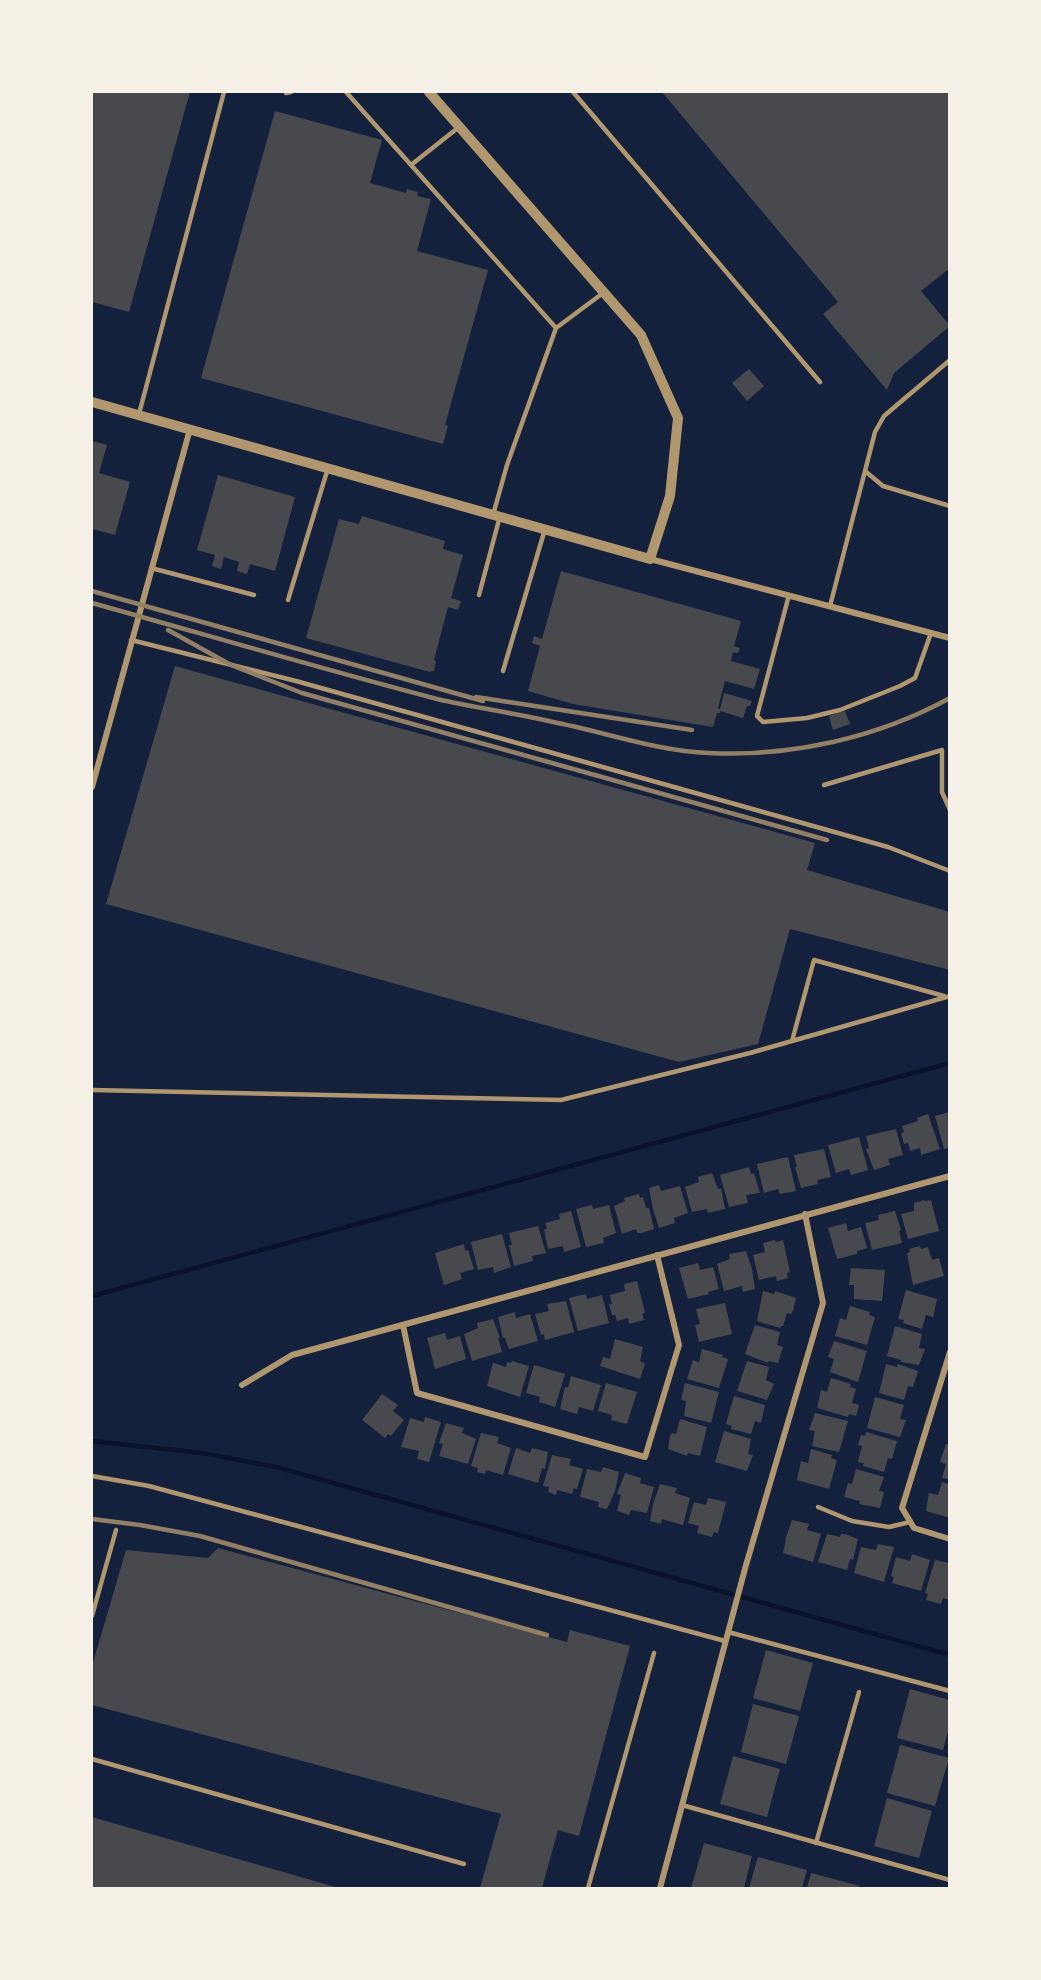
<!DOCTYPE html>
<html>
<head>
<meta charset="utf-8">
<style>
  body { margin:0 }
  #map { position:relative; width:1041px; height:1980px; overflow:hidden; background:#14213d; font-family:"Archivo Narrow",sans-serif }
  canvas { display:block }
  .frame { position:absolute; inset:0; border:93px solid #f6f1e7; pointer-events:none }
</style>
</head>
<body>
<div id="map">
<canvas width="1041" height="1980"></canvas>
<div class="frame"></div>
</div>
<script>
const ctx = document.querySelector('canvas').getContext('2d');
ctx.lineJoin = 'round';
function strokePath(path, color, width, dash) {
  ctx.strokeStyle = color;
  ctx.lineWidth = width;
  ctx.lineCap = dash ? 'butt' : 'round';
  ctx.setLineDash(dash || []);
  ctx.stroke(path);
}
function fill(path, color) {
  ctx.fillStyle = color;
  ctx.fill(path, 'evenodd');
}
strokePath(new Path2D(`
  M92 1296 950 1063
  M92 1441 202 1453 276 1467 950 1655`), '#0b132b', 4.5);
fill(new Path2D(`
  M92 92H190L129 312 92 302Z
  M662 92H950V268L921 291 950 326 894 373 887 390 823 314 838 302Z
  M275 111 382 140 370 183 406 193 407 189 418 192 417 196 431 199 417 251 488 270 445 425 448 426 443 444 201 378Z
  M749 369 764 386 747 401 732 383Z
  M92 441 107 445 99 473 130 482 115 535 92 529Z
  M218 475 295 497 275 571 250 564 247 574 237 571 239 562 224 557 221 569 212 566 215 555 197 550Z
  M362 516 445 541 443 549 463 555 451 598 461 601 458 610 448 607 434 660 436 661 434 671H431L430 672 306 638 339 519 359 524Z
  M561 571 741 621 734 646 740 648 738 653 733 652 731 661 760 669 754 689 725 681 718 708 720 709 724 693 752 701 750 706H747L743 718 720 711V713H717L713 727 573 704 528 691 540 646 532 643 534 636 542 639Z
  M175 666 815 843 807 870 950 912V970L790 929 758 1044 679 1062 106 904Z
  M845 711 850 724 833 730 829 716Z
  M950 1112V1148L944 1149 935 1116Z
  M928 1114 940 1149 921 1155 920 1148 910 1151 908 1143 904 1144 901 1133 904 1132 902 1126 918 1121 917 1118Z
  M896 1129 903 1155 888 1159 890 1165 874 1170 866 1149 869 1148 866 1136Z
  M859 1137 868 1170 851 1175 849 1169 836 1173 828 1145Z
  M824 1149 831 1177 817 1180 818 1184 801 1188 795 1167H797L794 1155Z
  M788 1157 796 1191 780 1194 778 1189 764 1193 757 1164Z
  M749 1167 751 1174 754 1173 760 1193 746 1195 748 1203 729 1207 720 1175Z
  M712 1173 718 1189 721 1188 725 1209 708 1213 707 1209 692 1212 685 1187 699 1182 698 1177Z
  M659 1185 661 1191 680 1186 688 1213 674 1218 675 1223 659 1228 653 1209 649 1188Z
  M639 1194 640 1198 643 1197 646 1208H649L654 1229 642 1233H637L636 1229 622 1234 614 1206 625 1201 624 1198Z
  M924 1200 925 1201 931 1200 939 1231 908 1239 901 1214 914 1211V1203Z
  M592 1205 593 1209 609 1205 616 1233 603 1238 604 1243 586 1247 576 1209Z
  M571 1211 581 1247 564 1252 563 1246 548 1249 544 1229H547L545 1223 560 1219 559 1214Z
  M895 1211 901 1230 899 1231 902 1243 872 1250 865 1223 879 1220 878 1215Z
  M846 1223 848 1231 861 1227 867 1248 857 1251V1254L837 1259 828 1228Z
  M538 1226 546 1253 532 1256 533 1261 514 1266 509 1245H512L509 1233Z
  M502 1234 511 1267 494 1273 493 1267 478 1270 471 1242Z
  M775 1240 776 1242 783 1240 790 1272 787 1273 788 1278 777 1281 776 1276 759 1280 753 1255 765 1252 763 1243Z
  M464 1244 465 1251 468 1250 474 1269 460 1273 462 1279 444 1285 435 1253Z
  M920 1246 921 1249 928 1247 932 1260 939 1258 944 1276 913 1285 907 1253 910 1252 909 1249Z
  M746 1251 752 1269 755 1289 743 1292 742 1286 724 1291 717 1264 730 1259 729 1254Z
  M698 1263 700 1270 713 1267 719 1289 708 1292 709 1294 688 1299 679 1268Z
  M851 1268 885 1270 882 1301 854 1299V1285H849Z
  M637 1281 645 1313 642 1314 644 1320 629 1324 628 1318 617 1321 615 1315H612L609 1304H612L610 1295 625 1291 624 1284Z
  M906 1290 937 1299 933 1317 926 1315 922 1329 903 1323 904 1320 898 1319Z
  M763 1291 774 1294 775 1291 796 1298 793 1311 791 1314 787 1313 783 1326H781L780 1328 757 1321Z
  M586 1294 587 1299 602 1295 609 1323 578 1331 569 1298Z
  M566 1301 574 1332 545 1340 544 1334 541 1335 535 1314 549 1311 547 1304Z
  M725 1303 732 1334 699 1342 695 1325 700 1324 696 1309Z
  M850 1306 870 1312 869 1315 875 1317 867 1345 835 1336 840 1318 846 1320Z
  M515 1312 516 1318 530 1314 538 1341 509 1349 505 1338H503L498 1317Z
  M493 1319 500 1338H498L502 1352 472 1361 464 1334 478 1328 477 1323Z
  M755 1325 780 1332 777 1345 783 1347 778 1363 769 1361 768 1363 745 1354Z
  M895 1326 922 1334 919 1348 925 1349 919 1365 901 1362V1360L887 1356Z
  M445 1333 447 1340 460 1336 466 1359 435 1369 427 1338Z
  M615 1339 643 1347 640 1361 645 1363 640 1379 600 1366 603 1357 610 1359Z
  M834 1341 867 1351 858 1382 830 1372 834 1359 828 1357Z
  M702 1349 723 1355 722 1357 728 1359 719 1388 687 1379 693 1360 699 1362Z
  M512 1361 529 1366 520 1397 487 1386 493 1363 506 1367 507 1362 511 1363Z
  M747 1361 769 1367 766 1380 774 1384 767 1400 737 1391Z
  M886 1364 897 1367 898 1364 918 1371 913 1387 908 1386 904 1400 879 1393Z
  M534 1365 565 1374 555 1407 539 1402 540 1397 526 1393Z
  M571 1376 601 1385 593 1411 579 1407 577 1414 560 1409 565 1387 568 1388Z
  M831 1378 851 1384 850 1387 856 1389 852 1403 859 1405 856 1416 849 1414 848 1417 817 1408 821 1390 827 1392Z
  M606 1383 637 1392 627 1424 611 1420 612 1415 598 1411Z
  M685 1383 719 1392 711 1423 684 1416 686 1401 681 1400Z
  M382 1394 398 1405 393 1411 404 1420 391 1436 388 1434 385 1438 362 1420Z
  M734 1396 765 1405 761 1423 755 1421 751 1434 731 1429 732 1426 726 1424Z
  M875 1397 904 1405 900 1419 906 1420 900 1437 867 1428Z
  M815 1413 848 1421 839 1452 812 1446 815 1431 809 1430Z
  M425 1417 441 1422 429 1462 417 1459 419 1451 401 1447 410 1418 424 1422Z
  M680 1419 707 1427 700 1456 688 1453 687 1456 668 1449 670 1436 672 1433 676 1434Z
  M446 1423 464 1428 462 1433 476 1439 468 1464 439 1456 443 1444 439 1443Z
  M724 1431 751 1439 748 1454 753 1455 747 1471 715 1462Z
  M866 1432 897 1441 892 1459 888 1458 884 1472 863 1466 864 1463 858 1462 862 1446 858 1445 861 1435 865 1436Z
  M481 1433 499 1437 497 1443 511 1448 503 1475 486 1470 485 1474 477 1472 478 1468 471 1466Z
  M946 1444 950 1445V1479L942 1478 946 1464 940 1462Z
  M516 1448 530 1453 532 1448 548 1452 545 1469 542 1468 538 1483 508 1474Z
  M811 1449 832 1455 831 1458 837 1460 829 1489 797 1480 801 1461 808 1463Z
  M552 1455 571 1459 569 1465 583 1469 577 1489 574 1488 572 1494 557 1490 556 1495 548 1492 549 1487 543 1486Z
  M603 1467 619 1472 615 1491 607 1509 598 1507 599 1502 580 1497 587 1469 601 1472Z
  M856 1469 884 1477 879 1491 884 1492 880 1508 859 1504 860 1501 844 1497 848 1483 852 1484Z
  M625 1473 641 1478 640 1483 654 1487 647 1513 631 1510 629 1515 617 1511 621 1495 617 1494Z
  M942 1482 950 1484V1518L926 1511 929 1493 938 1495Z
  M660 1484 677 1488 675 1493 690 1498 683 1525 662 1519 661 1524 650 1521 653 1504Z
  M708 1498 726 1502 718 1533 714 1532 712 1537 697 1533 699 1526 688 1523 694 1502 706 1505Z
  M792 1520 809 1524 807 1530 821 1534 813 1562 783 1553 786 1540H785Z
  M827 1534 840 1537 841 1534H845L858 1539 853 1560 850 1559 847 1570 818 1562Z
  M878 1544 894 1547 884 1582 854 1573 861 1547 876 1550Z
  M218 1548 567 1642 570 1630 630 1646 579 1836 558 1830 542 1888H480L501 1814 92 1705V1666L126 1550 208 1558Z
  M912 1554 930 1560 921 1591 892 1583 894 1577 891 1576 896 1557 910 1561Z
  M935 1560 950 1563V1600L943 1598 941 1604 926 1600 928 1594 925 1593Z
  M766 1650 813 1663 800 1711 753 1698Z
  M910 1689 950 1700V1724L943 1750 897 1738Z
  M753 1704 799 1716 786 1764 741 1752Z
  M900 1745 949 1758 935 1806 887 1793Z
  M733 1756 780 1769 767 1817 720 1804Z
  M887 1798 932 1811 919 1858 874 1846Z
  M92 1817 339 1888H92Z
  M704 1843 752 1856 744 1888H691Z
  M758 1857 807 1870 802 1888H749Z
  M811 1873 860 1886 859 1888H807Z`), '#48494c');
strokePath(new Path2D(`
  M346 92 411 165 459 127
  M573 92 820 382
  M286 93 291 92
  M411 165 556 328 603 293
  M950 360 884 416 875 432 865 471 883 486 950 506
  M139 414 224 92
  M493 515 507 465 556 328
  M151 568 254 595
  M479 595 500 516
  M789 595 757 716 763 722 807 718 840 710 900 686 915 678 931 633
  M288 600 328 468
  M830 606 865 471
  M131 640 296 681 888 847 950 871
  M503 671 545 529
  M824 785 942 750V792L950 810
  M792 1041 814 960 944 996
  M92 1090 561 1100 750 1053 950 996
  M92 1476 149 1486 725 1641
  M818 1507 852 1521 889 1527 910 1522
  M92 1616 116 1530
  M728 1632 950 1691
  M92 1759 464 1864
  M682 1805 950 1880
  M816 1843 859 1692
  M588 1888 654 1653`), '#b1986c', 4.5);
strokePath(new Path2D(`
  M650 559 950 638
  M92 787 190 429
  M403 1325 417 1393 645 1457 679 1345 657 1255
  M950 1352 902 1508 914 1528 950 1539
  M242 1385 292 1355 950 1176
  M660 1888 746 1565 823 1303 805 1214`), '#b1986c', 6);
strokePath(new Path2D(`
  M92 402 650 559 670 496 678 418 641 335 429 92`), '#b1986c', 10);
strokePath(new Path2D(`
  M92 591 483 701
  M92 603C207 635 322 669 437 699 476 708 515 713 553 722 605 732 656 751 709 753 791 757 877 738 950 698
  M168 630 231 665 302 693 827 840
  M476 697 692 730
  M92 1519 140 1525 200 1536 547 1635`), '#918062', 4.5);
</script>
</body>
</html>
